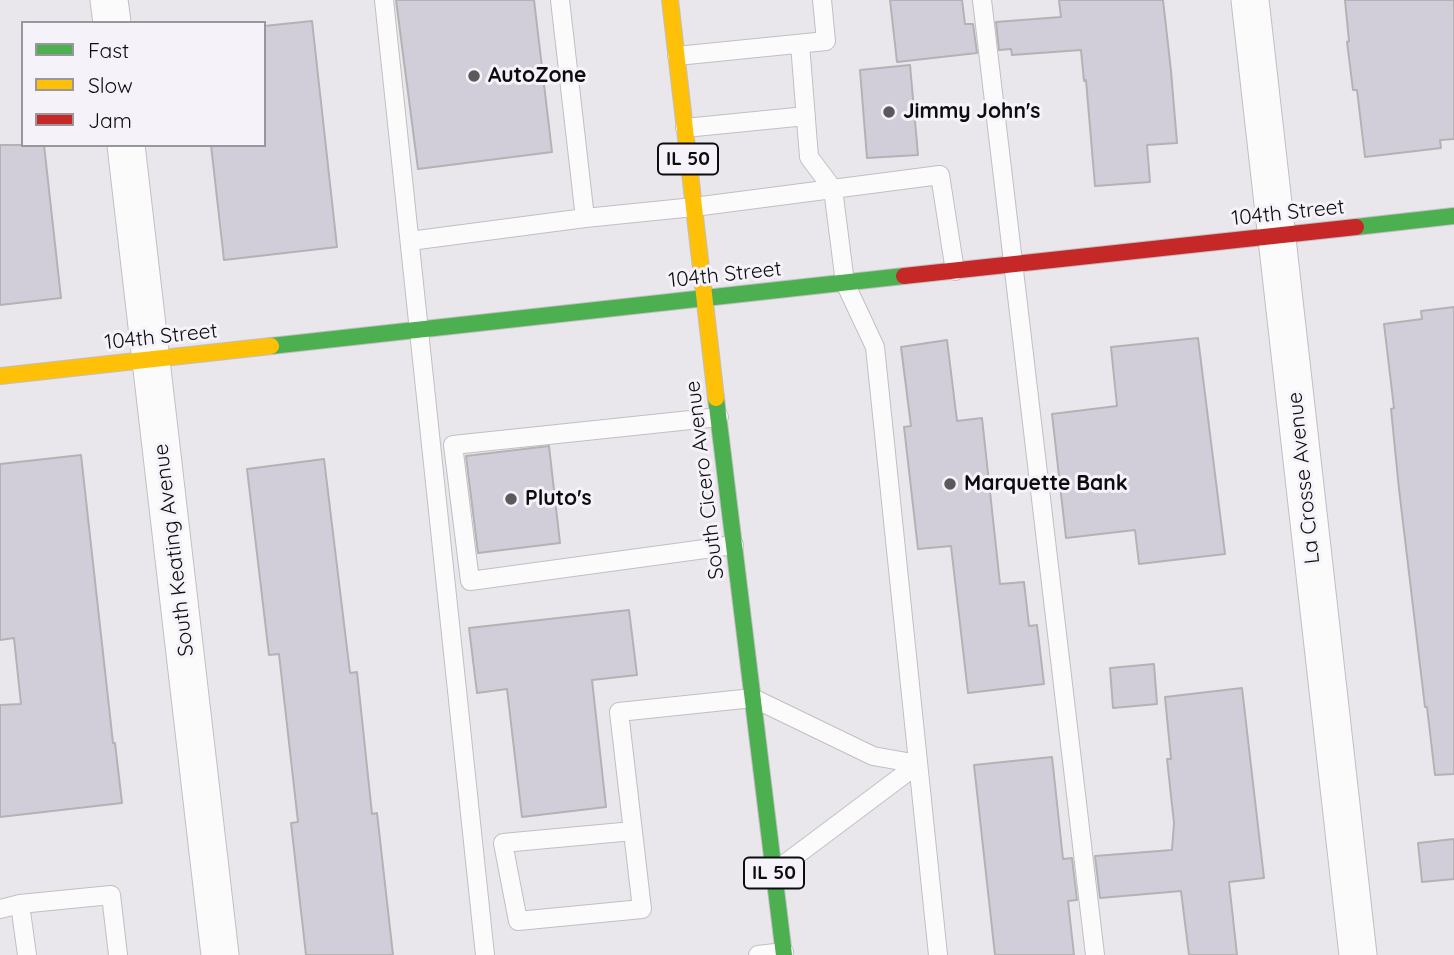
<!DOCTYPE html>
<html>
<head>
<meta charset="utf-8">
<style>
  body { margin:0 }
  #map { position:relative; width:1454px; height:955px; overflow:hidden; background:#e9e7eb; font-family:Quicksand,sans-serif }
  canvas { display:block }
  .legend { position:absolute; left:21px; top:21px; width:245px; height:126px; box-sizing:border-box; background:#f5f3f9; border:2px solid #98979b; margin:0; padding:9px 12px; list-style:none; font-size:21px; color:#0d0c0e }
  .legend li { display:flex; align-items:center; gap:14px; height:35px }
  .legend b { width:35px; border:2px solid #98979b }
</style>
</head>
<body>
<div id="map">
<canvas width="1454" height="955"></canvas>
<ul class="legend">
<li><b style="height:9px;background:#4caf50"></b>Fast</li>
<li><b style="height:9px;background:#ffc107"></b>Slow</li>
<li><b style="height:9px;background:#c62828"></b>Jam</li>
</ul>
</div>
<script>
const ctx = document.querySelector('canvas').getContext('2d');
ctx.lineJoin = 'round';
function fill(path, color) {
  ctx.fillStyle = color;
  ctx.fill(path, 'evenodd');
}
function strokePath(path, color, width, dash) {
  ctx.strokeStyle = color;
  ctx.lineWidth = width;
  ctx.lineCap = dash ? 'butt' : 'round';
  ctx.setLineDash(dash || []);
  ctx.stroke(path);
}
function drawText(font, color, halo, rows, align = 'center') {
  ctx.font = font + ' Quicksand,sans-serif';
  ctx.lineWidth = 6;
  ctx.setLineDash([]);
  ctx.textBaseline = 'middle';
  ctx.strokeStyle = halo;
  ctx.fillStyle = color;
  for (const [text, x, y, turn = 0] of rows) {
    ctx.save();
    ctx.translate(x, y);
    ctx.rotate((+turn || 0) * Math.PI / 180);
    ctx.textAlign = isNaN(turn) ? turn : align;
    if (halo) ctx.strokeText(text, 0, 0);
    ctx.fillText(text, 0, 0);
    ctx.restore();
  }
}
const building = new Path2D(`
  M396 0H534L552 152 418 169Z
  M890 0H962L965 24H973L977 53 897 62Z
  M1059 0H1163L1171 71 1177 143 1147 145 1150 182 1095 186 1086 80 1084 81 1081 50 1012 55 1011 49 999 50 996 22 1061 17Z
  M1345 0H1454V139L1440 140 1441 148 1365 157 1357 90H1353L1347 42 1349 41Z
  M312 21 337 247 224 260 211 145H264V26Z
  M910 65 918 155 867 158 860 70Z
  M0 145H44L61 298 0 305Z
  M1454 307V774L1435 775 1427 707H1425L1399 489 1391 409 1394 408 1384 324 1422 319 1421 311Z
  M1198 338 1225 554 1139 564 1135 530 1066 538 1052 414 1117 406 1111 347Z
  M947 340 957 421 982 418 1000 584 1024 582 1029 626 1037 625 1044 684 968 693 951 546 918 549 904 427 911 426 901 347Z
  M549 446 560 543 478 553 466 456Z
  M81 455 113 743H115L122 803 0 817V705L21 704 14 638 0 640V464Z
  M324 459 350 673 357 672 372 814 377 813 393 955H306L291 823 298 822 279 654 269 655 247 469Z
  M629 610 637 675 592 680 606 807 522 817 507 689 477 693 469 628Z
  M1154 664 1157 704 1113 708 1110 668Z
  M1242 688 1264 878 1229 882 1237 955H1189L1181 891 1100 898 1095 856 1172 850 1174 823 1167 759H1171L1165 697Z
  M1052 757 1063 859 1072 858 1077 900 1068 901 1074 955H995L974 765Z
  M1454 839V879L1422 882 1418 843Z`);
fill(building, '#d2ced9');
strokePath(building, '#b3b2b4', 2);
const lane = new Path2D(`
  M384 0 485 955
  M560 0 585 218
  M982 0 1095 955
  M800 44 809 157 833 189 845 283 875 347 938 955
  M677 56 826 41 822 0
  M685 128 806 116
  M410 241 585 218 694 207 940 175 955 271
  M719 417 453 445 470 581 734 545
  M633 831 503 843 518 921 642 909 619 712 753 698 873 756 918 764 774 872
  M20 904 27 955
  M0 909 20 904 111 895 118 955
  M758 955 784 952`);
const street = new Path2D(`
  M109 0 112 23
  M1250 0 1358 955
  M126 145 220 955`);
const fast = new Path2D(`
  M1356 227 1454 216
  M271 346 904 276
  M716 398 784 955`);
const slow = new Path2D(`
  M670 0 716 398
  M0 376 271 346`);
const jam = new Path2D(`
  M904 276 1356 227`);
strokePath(lane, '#c1bfc2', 20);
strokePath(street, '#c1bfc2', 39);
strokePath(fast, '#c1bfc2', 18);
strokePath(slow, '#c1bfc2', 18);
strokePath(jam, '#c1bfc2', 18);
strokePath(lane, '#fcfbfc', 18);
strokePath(street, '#fcfbfc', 37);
strokePath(fast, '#4caf50', 16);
strokePath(slow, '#ffc107', 16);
strokePath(jam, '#c62828', 16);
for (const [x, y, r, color] of [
  [474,76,7,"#5a595b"],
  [889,112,7,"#5a595b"],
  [950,484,7,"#5a595b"],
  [511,499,7,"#5a595b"]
]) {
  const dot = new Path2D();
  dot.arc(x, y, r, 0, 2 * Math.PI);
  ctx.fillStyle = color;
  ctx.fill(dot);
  strokePath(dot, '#f5f3f9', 2.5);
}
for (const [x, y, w] of [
  [688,159,60],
  [774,873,60]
]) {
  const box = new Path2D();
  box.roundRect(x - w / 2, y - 15.5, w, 31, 5);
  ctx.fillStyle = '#f5f3f9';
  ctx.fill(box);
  strokePath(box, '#0d0c0e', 2);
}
drawText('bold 19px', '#0d0c0e', null, [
  ["IL 50",688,159],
  ["IL 50",774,873]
]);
drawText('bold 21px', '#0d0c0e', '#f5f3f9', [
  ["AutoZone",488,76],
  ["Jimmy John's",903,112],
  ["Marquette Bank",964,484],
  ["Pluto's",525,499]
], 'left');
drawText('21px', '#0d0c0e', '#f5f3f9', [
  ["104th Street",1288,213,-6],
  ["104th Street",725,275,-6],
  ["104th Street",161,337,-6],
  ["La Crosse Avenue",1304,478,-96],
  ["South Cicero Avenue",705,480,-97],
  ["South Keating Avenue",174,550,-97]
]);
</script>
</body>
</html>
